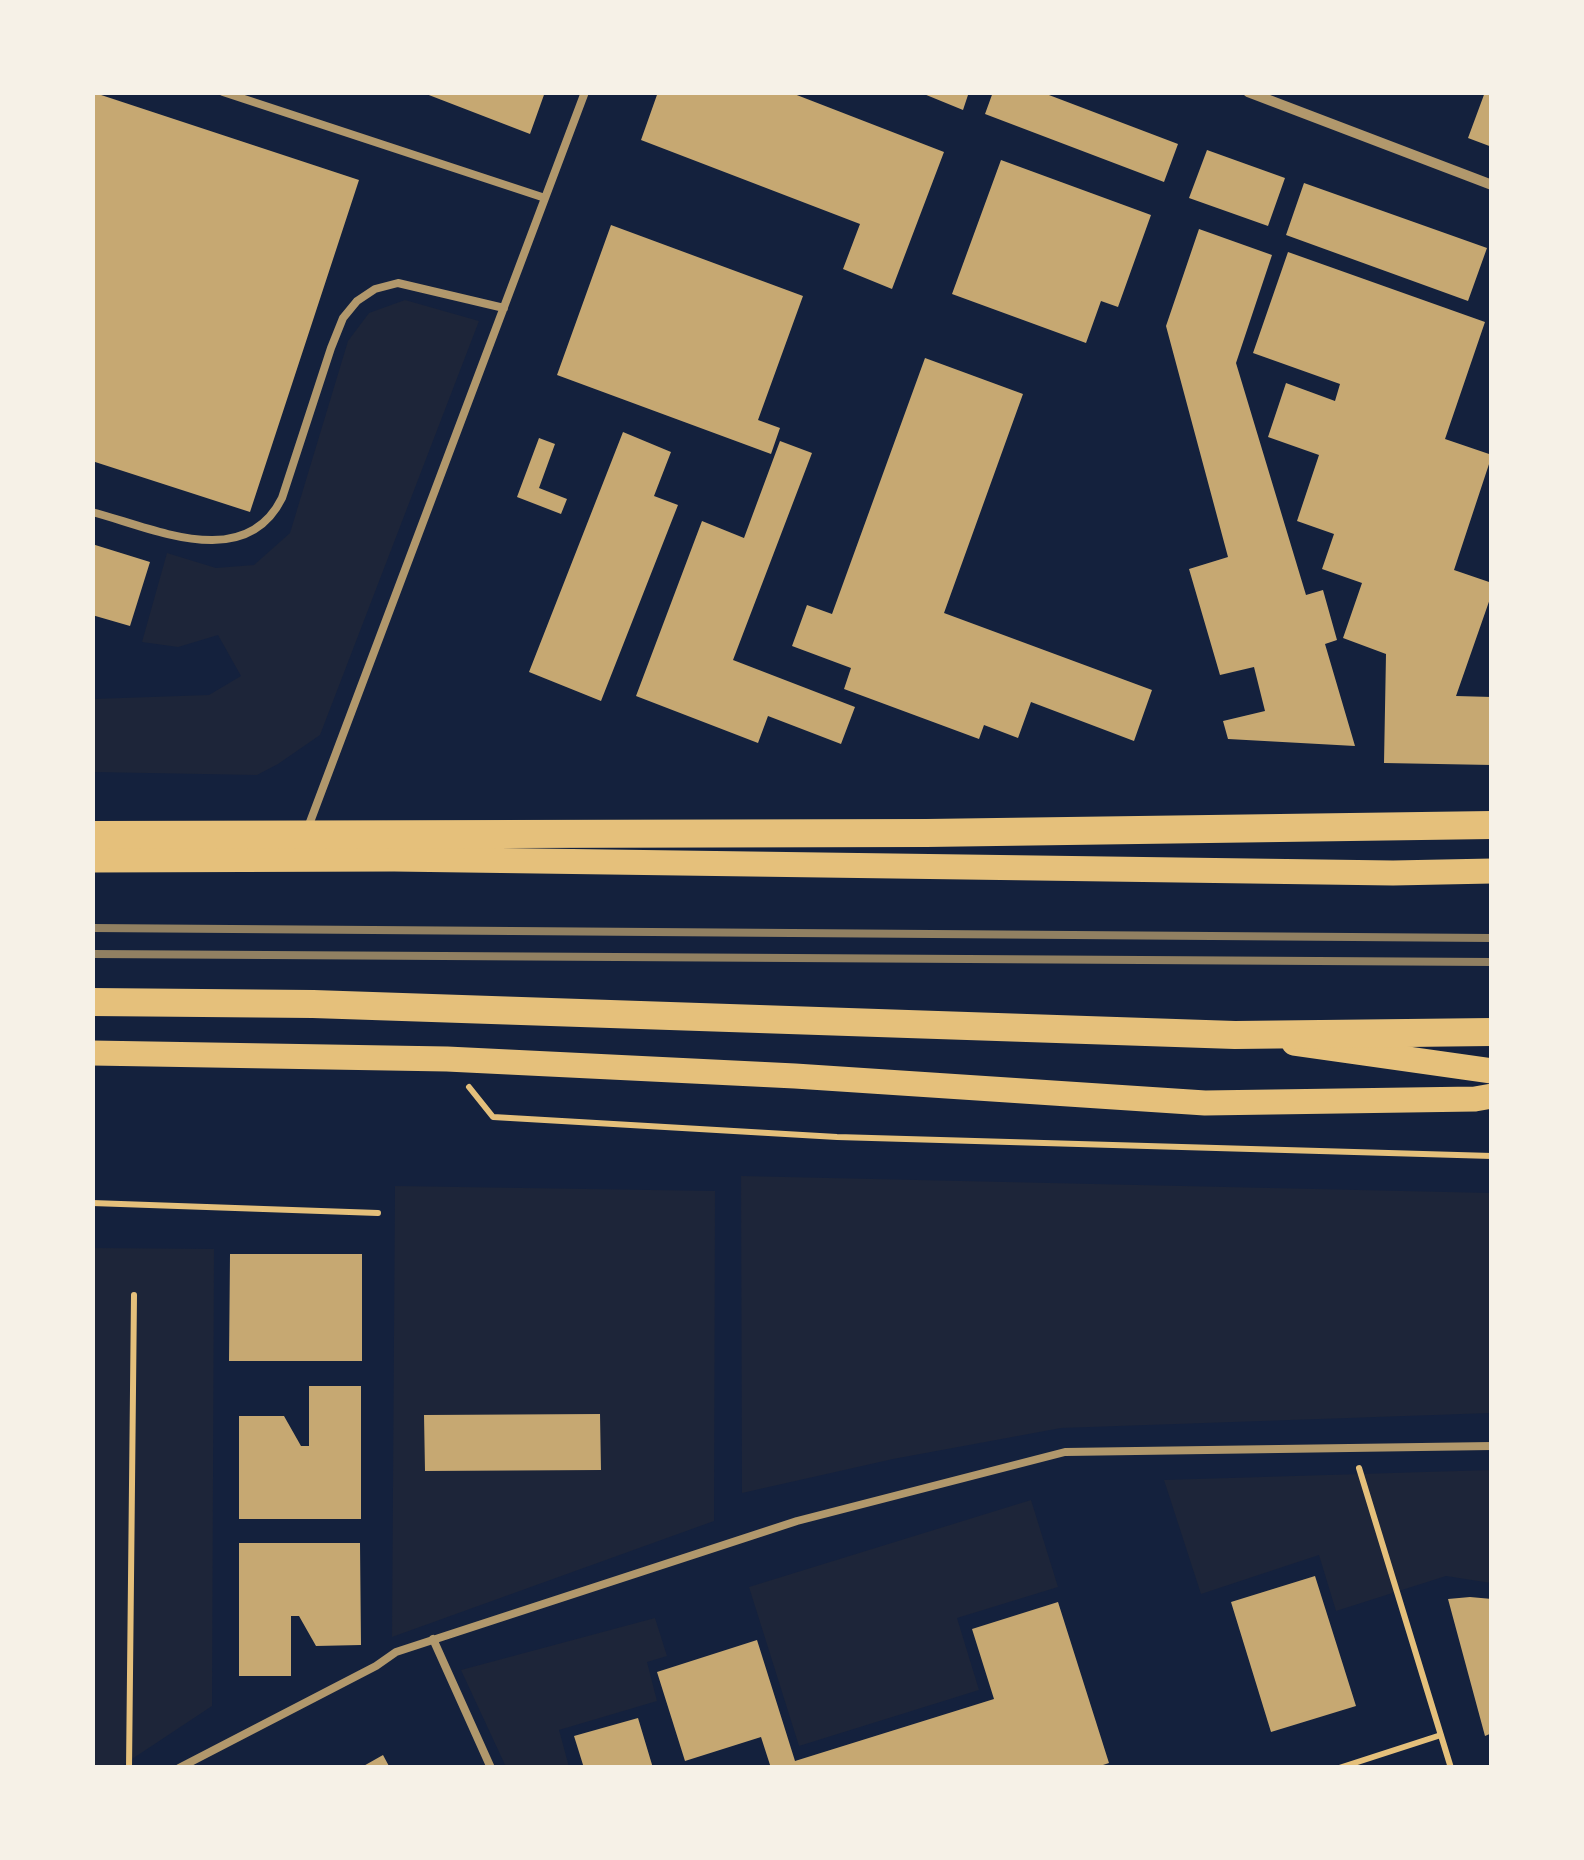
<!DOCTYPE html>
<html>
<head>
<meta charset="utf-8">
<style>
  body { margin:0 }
  #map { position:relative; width:1584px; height:1860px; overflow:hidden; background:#14213d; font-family:Cabin,sans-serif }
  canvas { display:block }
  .frame { position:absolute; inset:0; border:95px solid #f6f1e7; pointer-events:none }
</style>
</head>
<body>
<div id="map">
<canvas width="1584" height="1860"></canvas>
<div class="frame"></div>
</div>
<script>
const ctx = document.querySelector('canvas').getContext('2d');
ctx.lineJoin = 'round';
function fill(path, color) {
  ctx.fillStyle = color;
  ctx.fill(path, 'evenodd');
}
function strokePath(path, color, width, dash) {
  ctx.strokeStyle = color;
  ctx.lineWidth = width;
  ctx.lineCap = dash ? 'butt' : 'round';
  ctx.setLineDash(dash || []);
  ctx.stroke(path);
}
fill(new Path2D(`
  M405 300 479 321 320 735 278 764 257 775 93 772V699L209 695 241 676 218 635 178 647 142 642 167 553 216 568 254 565 290 533 348 341 369 313Z
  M741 1176 1491 1193V1413L1061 1428 893 1459 742 1493Z
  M395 1186 715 1191 714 1521 392 1637Z
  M93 1248 214 1249 212 1706 120 1767 93 1768Z
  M1491 1470V1583L1446 1576 1336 1611 1319 1555 1201 1594 1164 1480Z
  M1031 1500 1058 1587 957 1618 979 1690 799 1746 749 1587Z
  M655 1618 667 1656 647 1662 657 1701 559 1730 569 1767H506L461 1670Z`), '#1d2539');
fill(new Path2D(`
  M92 92 359 180 250 512 92 461Z
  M421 92H545L530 134Z
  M658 92H789L944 152 892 289 843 269 860 224 641 140Z
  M919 92H969L963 110Z
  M993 92H1041L1178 144 1164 182 985 114Z
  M1485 92H1492V147L1468 138Z
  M1207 150 1285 178 1268 226 1189 198Z
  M1001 160 1151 215 1118 307 1101 301 1086 343 952 294Z
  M1304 183 1487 248 1468 301 1286 235Z
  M611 225 803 296 758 420 780 428 771 454 557 375Z
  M1199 229 1272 255 1236 363 1306 595 1323 590 1337 640 1325 644 1355 746 1228 739 1223 721 1265 711 1254 667 1220 675 1189 569 1228 557 1166 326Z
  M1288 252 1485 322 1445 439 1492 455 1454 570 1492 583V593L1456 696 1492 697V765L1384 763 1386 654 1343 638 1362 583 1322 569 1334 534 1297 521 1319 455 1268 437 1286 383 1335 401 1340 384 1253 353Z
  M925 358 1023 394 944 613 1152 690 1134 741 1031 702 1018 738 984 725 979 739 844 689 851 668 792 646 807 605 832 614Z
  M623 432 671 452 654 496 678 505 601 701 529 672Z
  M539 438 555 444 539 488 567 499 561 514 517 497Z
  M780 441 812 453 733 660 855 707 841 744 768 716 758 743 636 696 702 521 744 538Z
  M92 544 150 562 130 626 92 615Z
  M230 1254H362V1361H229Z
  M309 1386H361V1519H239V1416H284L301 1446H309Z
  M600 1414 601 1470 425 1471 424 1415Z
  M239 1543H360L361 1645 316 1646 299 1616H291V1676H239Z
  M1315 1576 1356 1706 1271 1732 1231 1602Z
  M1470 1597 1492 1599V1733L1485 1736 1448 1599Z
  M1058 1602 1109 1763 1094 1768H771L761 1737 685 1761 657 1672 757 1640 795 1761 994 1699 972 1629Z
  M638 1718 653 1768H584L574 1736Z
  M383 1755 390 1768H360Z`), '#c6a872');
strokePath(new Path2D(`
  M469 1087 493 1117 837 1137 1492 1156
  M92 1203 378 1213
  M1359 1468 1451 1768
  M129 1768 134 1295
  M1339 1768 1441 1735`), '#e5c07b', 6);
strokePath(new Path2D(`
  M223 92 545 198
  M92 512C153 528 245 573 282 498L331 348 343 318 357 301 375 289 398 283 504 308
  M307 830 585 92
  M433 1639 491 1768
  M179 1768 376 1666 396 1652 797 1521 1065 1452 1492 1446`), '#b1986c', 8);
strokePath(new Path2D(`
  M1248 92 1492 185`), '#b1986c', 10);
strokePath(new Path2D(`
  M92 860 394 859 1393 873 1492 871
  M1294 1043 1492 1071
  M92 1053 447 1059 795 1076 1205 1103 1475 1099 1492 1096`), '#e5c07b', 25);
strokePath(new Path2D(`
  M92 835 926 833 1492 825
  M92 1002 313 1004 1235 1035 1492 1032`), '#e5c07b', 28);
strokePath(new Path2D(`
  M92 928 1492 938
  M92 954 1492 962`), '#918062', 8);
</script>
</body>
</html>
